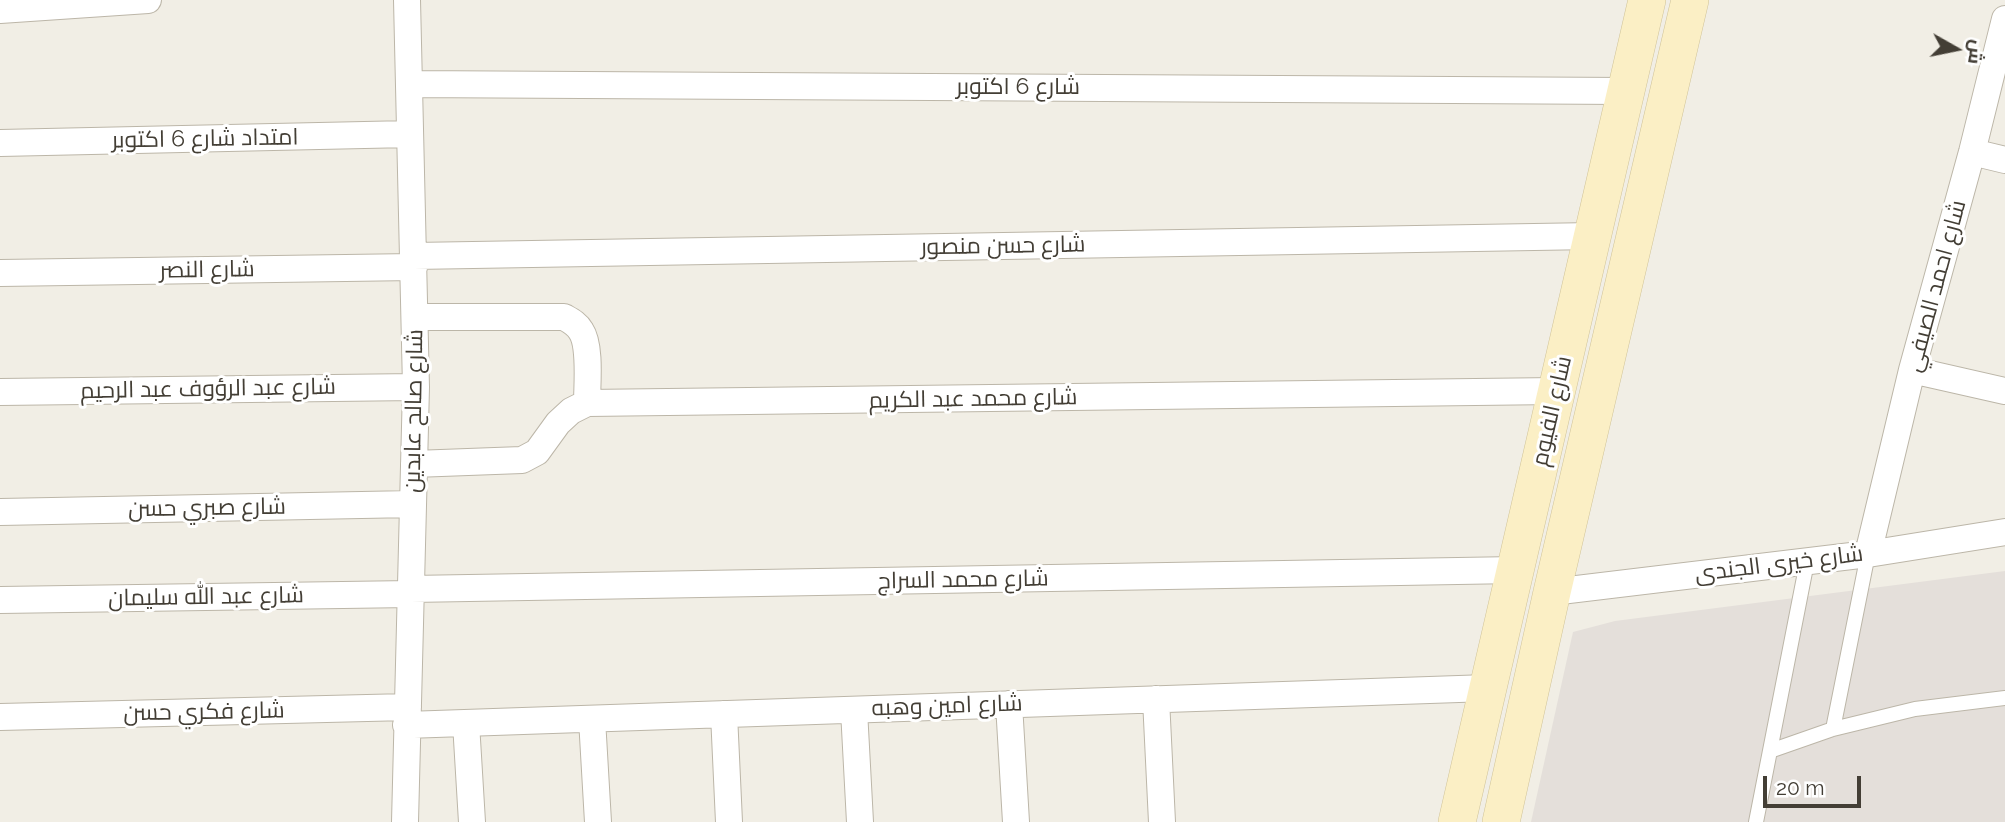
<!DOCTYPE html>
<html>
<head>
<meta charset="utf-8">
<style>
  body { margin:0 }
  #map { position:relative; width:2005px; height:822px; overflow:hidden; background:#f1eee5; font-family:Raleway,Cairo,sans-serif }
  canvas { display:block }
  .north { position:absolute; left:1921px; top:14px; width:70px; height:70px; -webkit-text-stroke:5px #fff; paint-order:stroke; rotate:99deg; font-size:19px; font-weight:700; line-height:28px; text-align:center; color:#433e35 }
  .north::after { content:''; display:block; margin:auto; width:24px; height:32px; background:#433e35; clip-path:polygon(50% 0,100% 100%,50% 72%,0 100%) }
  .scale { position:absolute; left:1763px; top:776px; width:98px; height:32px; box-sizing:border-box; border:4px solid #433e35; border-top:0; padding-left:9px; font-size:21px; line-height:24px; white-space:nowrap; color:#433e35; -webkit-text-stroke:5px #fff; paint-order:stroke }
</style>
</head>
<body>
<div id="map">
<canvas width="2005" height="822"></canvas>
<div class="north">ش</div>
<div class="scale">20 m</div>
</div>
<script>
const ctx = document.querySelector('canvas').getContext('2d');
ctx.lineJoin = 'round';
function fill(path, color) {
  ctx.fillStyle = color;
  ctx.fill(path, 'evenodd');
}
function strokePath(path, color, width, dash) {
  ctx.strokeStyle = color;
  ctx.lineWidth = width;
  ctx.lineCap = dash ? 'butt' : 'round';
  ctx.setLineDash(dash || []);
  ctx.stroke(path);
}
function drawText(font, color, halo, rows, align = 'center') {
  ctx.font = font + ' Raleway,Cairo,sans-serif';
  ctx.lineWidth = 6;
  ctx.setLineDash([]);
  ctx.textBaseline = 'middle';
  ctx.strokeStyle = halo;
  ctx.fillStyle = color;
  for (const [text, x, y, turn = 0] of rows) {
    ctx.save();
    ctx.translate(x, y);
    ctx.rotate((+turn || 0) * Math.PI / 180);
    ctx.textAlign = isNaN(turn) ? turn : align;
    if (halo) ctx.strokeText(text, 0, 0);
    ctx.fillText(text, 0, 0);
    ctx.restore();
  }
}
fill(new Path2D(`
  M2005 571V822H1531L1573 632 1615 621Z`), '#e4dfda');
const lane = new Path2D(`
  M1833 729 1868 554
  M1770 751 1833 729 1915 709 2005 698
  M1756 822 1807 562`);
const street = new Path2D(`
  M0 10 148 0
  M409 84 1626 91
  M0 143 410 134
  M1972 152 2005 160
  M414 256 1593 236
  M0 273 414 267
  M415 317H564C571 321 577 324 581 331 591 346 587 385 587 403
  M1912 370 2005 391
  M0 392 416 387
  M414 464 522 460 537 452 558 423 571 411 587 403 1556 391
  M0 512 413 504
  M1868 554 1912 370 1972 152 2005 19
  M411 589 1516 570
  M1552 592 1868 554 2005 532
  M0 600 411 594
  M1156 699 1162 822
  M1009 704 1016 822
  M854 710 860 822
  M724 714 729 822
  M0 717 408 707
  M592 719 598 822
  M466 723 472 822
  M406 725 1488 688
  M405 822 416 387 407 0`);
const secondary = new Path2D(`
  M1457 822 1647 0
  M1501 822 1552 592 1690 0`);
strokePath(lane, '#bcb6a8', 16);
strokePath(street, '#bcb6a8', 28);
strokePath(secondary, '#cfc297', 38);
strokePath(lane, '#fff', 14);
strokePath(street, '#fff', 26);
strokePath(secondary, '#fbefc5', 37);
drawText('23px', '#433e35', '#fff', [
  ["شارع 6 اكتوبر",1018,87],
  ["امتداد شارع 6 اكتوبر",205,139,-1],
  ["شارع حسن منصور",1003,246,-1],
  ["شارع النصر",207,270,-1],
  ["شارع احمد الصيفي",1936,286,-75],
  ["شارع عبد الرؤوف عبد الرحيم",208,389,-1],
  ["شارع محمد عبد الكريم",973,399,-1],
  ["شارع صالح عابدين",414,411,-89],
  ["شارع الفيوم",1552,411,-77],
  ["شارع صبري حسن",207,508,-1],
  ["شارع خيرى الجندى",1779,564,-7],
  ["شارع محمد السراج",963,580,-1],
  ["شارع عبد الله سليمان",206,597,-1],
  ["شارع امين وهبه",947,706,-2],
  ["شارع فكري حسن",204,712,-1]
]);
</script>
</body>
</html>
